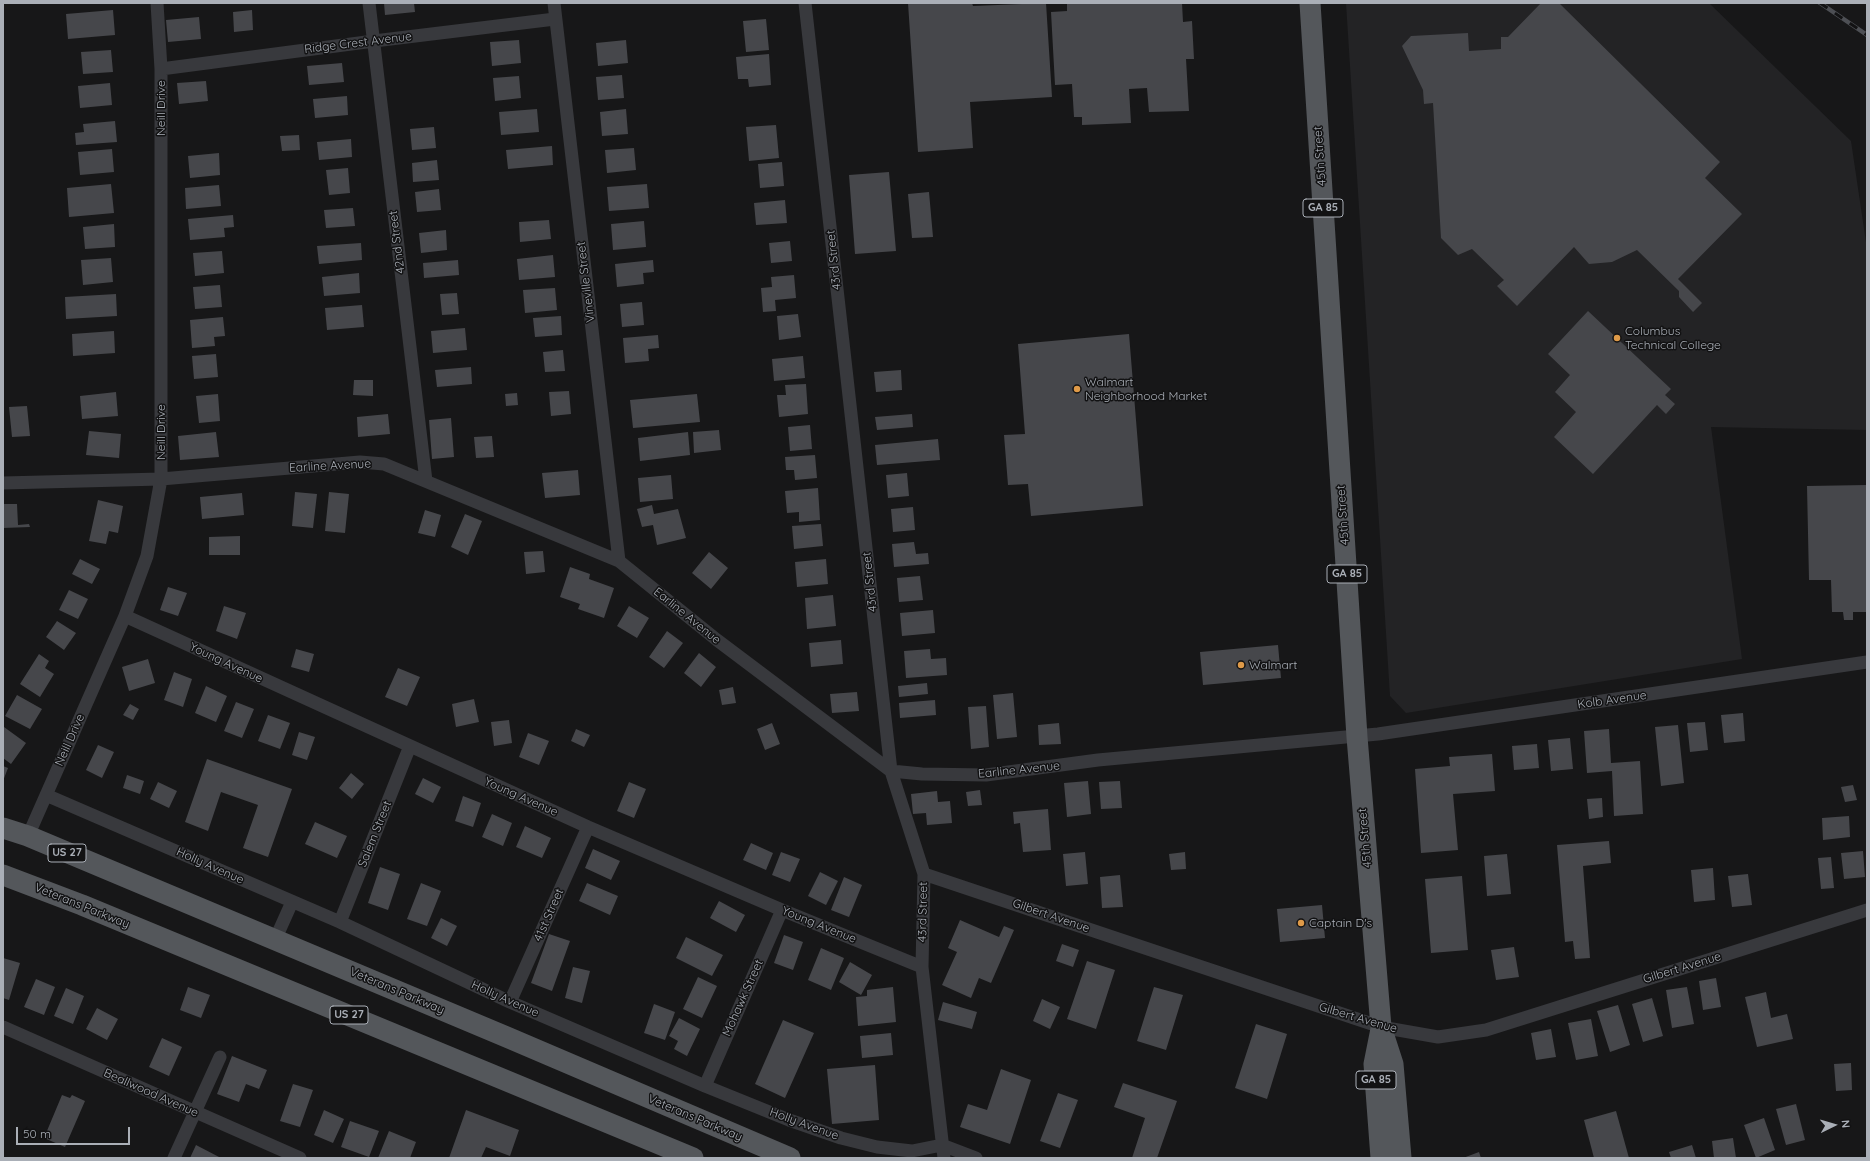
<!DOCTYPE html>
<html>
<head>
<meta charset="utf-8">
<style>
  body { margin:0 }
  #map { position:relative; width:1870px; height:1161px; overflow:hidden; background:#171718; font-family:Quicksand,sans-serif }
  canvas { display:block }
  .frame { position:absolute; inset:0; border:4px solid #aaafb7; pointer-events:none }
  .north { position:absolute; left:1814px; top:1105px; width:40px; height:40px; -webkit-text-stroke:3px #121213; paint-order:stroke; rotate:85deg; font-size:11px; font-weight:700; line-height:16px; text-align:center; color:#aaafb7 }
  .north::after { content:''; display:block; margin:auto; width:14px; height:18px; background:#aaafb7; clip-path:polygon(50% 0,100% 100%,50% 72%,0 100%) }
  .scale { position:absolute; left:16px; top:1127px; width:114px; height:18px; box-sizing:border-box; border:2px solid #aaafb7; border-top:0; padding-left:5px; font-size:12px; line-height:14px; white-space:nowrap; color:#aaafb7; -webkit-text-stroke:3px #121213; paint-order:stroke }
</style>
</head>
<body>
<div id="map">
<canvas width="1870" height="1161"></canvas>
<div class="frame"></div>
<div class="north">N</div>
<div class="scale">50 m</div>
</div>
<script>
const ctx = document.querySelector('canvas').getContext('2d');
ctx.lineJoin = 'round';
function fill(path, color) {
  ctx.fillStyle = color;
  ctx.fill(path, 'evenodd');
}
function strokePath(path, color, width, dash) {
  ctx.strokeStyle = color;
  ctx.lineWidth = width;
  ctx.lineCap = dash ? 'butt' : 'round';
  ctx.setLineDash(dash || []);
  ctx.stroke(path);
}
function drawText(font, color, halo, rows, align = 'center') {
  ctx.font = font + ' Quicksand,sans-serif';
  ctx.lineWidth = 3;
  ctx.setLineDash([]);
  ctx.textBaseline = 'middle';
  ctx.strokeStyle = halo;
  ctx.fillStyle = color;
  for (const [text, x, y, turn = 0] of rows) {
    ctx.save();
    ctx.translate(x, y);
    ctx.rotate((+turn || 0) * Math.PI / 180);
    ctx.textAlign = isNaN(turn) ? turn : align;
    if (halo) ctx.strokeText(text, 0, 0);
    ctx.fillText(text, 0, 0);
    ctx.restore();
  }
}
fill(new Path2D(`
  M1346 3H1709L1851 141 1867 249V430L1711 427 1742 659 1406 713 1390 696Z`), '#232325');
fill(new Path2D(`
  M384 3H414L415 12 385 15Z
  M908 3H972L973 6 1046 3 1052 97 970 102 973 148 918 152Z
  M1067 3H1182L1183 22 1192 21 1194 59H1186L1189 111 1149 112 1147 88 1129 89 1131 123 1082 125V117H1074L1072 84 1055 85 1051 12 1067 11Z
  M1541 3H1559L1720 162 1705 178 1742 214 1678 279 1702 303 1693 312 1679 297V291L1637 250 1612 262 1589 264 1574 247 1517 306 1497 286 1504 280 1472 249 1458 255 1441 238 1433 103 1424 104 1423 90 1402 46 1411 36 1468 33 1469 51 1501 49V37H1508Z
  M113 10 115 35 68 39 66 14Z
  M252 10 253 30 234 32 233 12Z
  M199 17 201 39 168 42 166 20Z
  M766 19 769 50 746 52 743 21Z
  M519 40 521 63 492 66 490 42Z
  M626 40 628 63 598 66 596 43Z
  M111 50 113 72 83 74 81 52Z
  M769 54 771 85 749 87 748 79H738L736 57Z
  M342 63 344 82 309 85 307 66Z
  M622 75 624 98 598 100 596 77Z
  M519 76 521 98 495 101 493 78Z
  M206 81 208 101 179 104 177 83Z
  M110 83 112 105 80 108 78 86Z
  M347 96 348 115 315 118 313 99Z
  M537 109 539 132 501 135 499 112Z
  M626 109 628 134 602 136 600 112Z
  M115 121 117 142 76 145 75 133 84 132 83 124Z
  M776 125 779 158 749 161 746 127Z
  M434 127 436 148 412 150 410 129Z
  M299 135 300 150 282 151 280 136Z
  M351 139 352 157 319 160 317 142Z
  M552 146 553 165 508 169 506 150Z
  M634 148 636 170 607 173 605 150Z
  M112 149 114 172 80 175 78 152Z
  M219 153 220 175 190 178 188 156Z
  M437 160 439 180 413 182 412 163Z
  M782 162 784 186 760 188 758 164Z
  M348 168 350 193 329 195 326 170Z
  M889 172 896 251 855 254 849 175Z
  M111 184 114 213 69 217 67 188Z
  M647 184 649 208 609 211 607 187Z
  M219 185 221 206 186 209 185 188Z
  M439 189 441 210 417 212 415 192Z
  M929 192 933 237 912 238 908 194Z
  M785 200 787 223 756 225 754 203Z
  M353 208 355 226 326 228 324 210Z
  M233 215 234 227 224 228 225 237 190 240 188 219Z
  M549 220 551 239 520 242 519 222Z
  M644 221 646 247 613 250 611 224Z
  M114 224 115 247 85 249 83 227Z
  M446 230 447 250 421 253 419 233Z
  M790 241 792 261 771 263 769 243Z
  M361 243 362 260 319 264 317 246Z
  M222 251 224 273 195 276 193 253Z
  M553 255 555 277 519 280 517 259Z
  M111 258 113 282 83 285 81 260Z
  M458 260 459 275 424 278 423 263Z
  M653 260 654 272 643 273 644 284 617 287 615 264Z
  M359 273 360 293 324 296 322 277Z
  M794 275 796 298 775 300 776 311 763 312 761 288 772 287 771 277Z
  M220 285 222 307 195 309 193 287Z
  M555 288 557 310 525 313 523 290Z
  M457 293 459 314 442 315 440 294Z
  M116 294 117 316 66 319 65 297Z
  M642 302 644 325 622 327 620 304Z
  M362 305 364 327 327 330 325 308Z
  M1588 311 1671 389 1665 395 1675 404 1666 414 1657 405 1593 474 1554 437 1576 412 1555 392 1570 375 1548 354Z
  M798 314 801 337 779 340 777 316Z
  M561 316 562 335 535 337 533 318Z
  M223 317 225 336 214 337 215 346 192 348 190 320Z
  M465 328 467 350 433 353 431 331Z
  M114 331 115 353 73 356 72 334Z
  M1129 334 1143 506 1031 516 1028 484 1008 485 1004 435 1025 434 1018 344Z
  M658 335 659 348 648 349 649 361 625 363 623 338Z
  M563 350 565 371 545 372 543 352Z
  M216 354 218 377 194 379 192 356Z
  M803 356 805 378 774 381 772 359Z
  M471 367 472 384 437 387 435 370Z
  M901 370 902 390 876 392 874 372Z
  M354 380H373V396L353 395Z
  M806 384 808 414 779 417 777 395H786L785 385Z
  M569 391 571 414 551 416 549 392Z
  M116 392 118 416 82 419 80 396Z
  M517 393 518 405 506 406 505 394Z
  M218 394 220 421 199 423 196 396Z
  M697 394 700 422 633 428 630 400Z
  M27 406 30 436 12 437 9 407Z
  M388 414 390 434 358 437 357 417Z
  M912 414 913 427 877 430 875 417Z
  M451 418 454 457 432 459 429 420Z
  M810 425 812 449 790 451 788 427Z
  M719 430 721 450 694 453 693 432Z
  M89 431 121 434 119 458 86 455Z
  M216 432 219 457 180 460 178 436Z
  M688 432 690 455 640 461 638 438Z
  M492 436 494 457 476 458 474 437Z
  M938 439 940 460 877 465 875 445Z
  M815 455 817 478 795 480 794 470H786L785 457Z
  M578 470 580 495 545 498 542 473Z
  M907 473 909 496 888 498 886 475Z
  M671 475 673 499 640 502 638 478Z
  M1867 485V612H1853V620H1844L1843 612H1832L1831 580H1809L1807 486Z
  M818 488 820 520 799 522V512L787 513 785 491Z
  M295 492 317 494 313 528 292 526Z
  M329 492 349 494 345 533 325 531Z
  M242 493 244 515 202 519 200 497Z
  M98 500 123 506 118 533 109 531 106 544 89 541Z
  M3 504H17L18 525 29 524 30 527 3 528Z
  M652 505 654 514 678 509 686 538 657 545 653 525 642 527 637 509Z
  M913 507 915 530 893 532 891 509Z
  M425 510 441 515 435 537 418 533Z
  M465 514 482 521 468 555 451 547Z
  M821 524 823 546 794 549 792 526Z
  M240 536V555H209V537Z
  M914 542 916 554 928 553 929 564 894 567 892 544Z
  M543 551 545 572 526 574 524 552Z
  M709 552 728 568 711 589 692 573Z
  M80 559 100 569 92 584 72 574Z
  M826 559 828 584 797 587 795 562Z
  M570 567 590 574 589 579 614 588 604 618 578 609 580 604 560 597Z
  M920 576 923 600 899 602 897 578Z
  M168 587 187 593 178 616 160 610Z
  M69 590 88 599 78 619 59 610Z
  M833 595 836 626 807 629 805 598Z
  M224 606 246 613 237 639 216 631Z
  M629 606 649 618 637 638 617 626Z
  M933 610 935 633 902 636 900 613Z
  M57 621 76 633 64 650 46 637Z
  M667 631 683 643 664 668 649 657Z
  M841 640 843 664 811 667 809 643Z
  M1278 645 1281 678 1203 685 1200 652Z
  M296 649 314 654 309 672 291 667Z
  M930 649 931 659 946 658 947 675 906 678 904 651Z
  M699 653 716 667 701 687 684 673Z
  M39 654 49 661 45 668 54 674 40 697 20 684Z
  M148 659 155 683 129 691 122 667Z
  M398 668 420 677 407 706 385 697Z
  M174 672 192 679 183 707 164 700Z
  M927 683 928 694 899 697 898 686Z
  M206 686 227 696 216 722 195 713Z
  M733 687 736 703 722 705 719 690Z
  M857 692 859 711 832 713 830 694Z
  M1013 693 1017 737 997 739 993 695Z
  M17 695 42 709 30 729 5 716Z
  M474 699 479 722 456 727 452 704Z
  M935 700 936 715 900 718 899 703Z
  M236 702 254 709 242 738 224 731Z
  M130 704 139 709 133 720 123 715Z
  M986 706 989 747 971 749 968 707Z
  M1743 713 1745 741 1724 743 1721 715Z
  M268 715 290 723 280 749 258 741Z
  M509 720 512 743 494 746 491 722Z
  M1705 722 1708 750 1690 752 1687 723Z
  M772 723 780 744 765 750 757 729Z
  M1059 723 1061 744 1039 745 1038 725Z
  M1678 725 1684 783 1661 786 1655 727Z
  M4 727 26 743 11 764 3 758Z
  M576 729 590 735 584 747 571 741Z
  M1609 729 1611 763 1640 761 1643 814 1614 816 1612 771 1587 773 1584 731Z
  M299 732 315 737 307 760 292 755Z
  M528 733 549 741 539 765 519 757Z
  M1570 738 1573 769 1551 771 1548 740Z
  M1537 744 1539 768 1514 770 1512 746Z
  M98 745 114 752 102 778 86 770Z
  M1492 754 1495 791 1453 794 1458 850 1421 853 1415 769 1450 766 1449 757Z
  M207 759 292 789 268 857 243 848 258 805 221 792 208 831 185 822Z
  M3 766 8 768 3 781Z
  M351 773 364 784 352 799 339 788Z
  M127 775 144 781 140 794 123 788Z
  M423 778 441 787 433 803 415 794Z
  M1088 781 1091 814 1067 817 1064 783Z
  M1120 781 1122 808 1101 809 1099 782Z
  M158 782 177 791 169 808 150 799Z
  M629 782 646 789 634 818 617 811Z
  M1853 785 1857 800 1845 802 1841 787Z
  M980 790 982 805 968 806 966 792Z
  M937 791 938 802 950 801 952 823 927 825 926 813 913 814 911 794Z
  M463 796 481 803 473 827 455 821Z
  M1602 798 1603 817 1589 819 1587 799Z
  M1048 809 1051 850 1023 852 1020 823 1014 824 1013 812Z
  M492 814 512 823 503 846 482 837Z
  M1849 816 1850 837 1823 840 1822 818Z
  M315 822 347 836 337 858 305 844Z
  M525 826 551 838 542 858 516 847Z
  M1609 841 1611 863 1583 866 1590 958 1575 959 1573 941 1565 942 1557 845Z
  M751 843 773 853 766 870 743 860Z
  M593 849 620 861 611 880 585 868Z
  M1863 851 1865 877 1844 879 1841 853Z
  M781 852 800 859 790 882 772 875Z
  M1085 852 1088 884 1066 886 1063 854Z
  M1185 852 1186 869 1171 870 1169 854Z
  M1507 854 1511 894 1487 896 1484 856Z
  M1831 857 1834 888 1821 889 1818 858Z
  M380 867 400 874 388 910 368 903Z
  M1713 868 1715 900 1694 902 1691 870Z
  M820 872 838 881 826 905 808 896Z
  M1748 874 1752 905 1732 907 1728 876Z
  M1120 875 1123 907 1102 908 1100 877Z
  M1462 876 1468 950 1431 953 1425 879Z
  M844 877 862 885 849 917 831 910Z
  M421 883 441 891 427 926 407 919Z
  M587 883 618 896 610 915 579 901Z
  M719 901 745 915 736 932 710 918Z
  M1322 905 1325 938 1280 942 1277 909Z
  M441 918 457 926 447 946 431 938Z
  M960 920 999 937 1004 926 1014 930 991 983 979 978 971 998 942 985 957 952 948 948Z
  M549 934 570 941 552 991 531 983Z
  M784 935 803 942 793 970 774 963Z
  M686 937 723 955 712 976 676 958Z
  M1062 944 1079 950 1073 967 1056 961Z
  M1514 947 1519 977 1496 980 1491 950Z
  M821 948 844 958 831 990 808 980Z
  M3 958 20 963 9 1000 3 998Z
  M1087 961 1115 970 1096 1029 1067 1019Z
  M850 962 872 975 861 995 839 982Z
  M573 967 590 971 582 1003 565 998Z
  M698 977 717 986 702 1018 683 1009Z
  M1716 978 1721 1007 1703 1010 1699 981Z
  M36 979 55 987 44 1015 24 1007Z
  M188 987 210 995 201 1018 180 1010Z
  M893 987 896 1022 858 1026 856 997 867 996V990Z
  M1154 987 1183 995 1166 1050 1137 1041Z
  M1687 987 1694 1024 1672 1028 1666 990Z
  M66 988 84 996 73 1024 54 1016Z
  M1766 992 1771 1018 1787 1014 1793 1039 1757 1047 1745 997Z
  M1652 998 1663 1036 1643 1042 1632 1004Z
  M1042 999 1060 1007 1050 1029 1033 1021Z
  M943 1002 977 1012 972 1029 938 1020Z
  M654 1004 675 1012 665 1040 644 1033Z
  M1618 1005 1630 1045 1610 1052 1597 1011Z
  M97 1008 118 1019 107 1040 86 1029Z
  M679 1018 700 1029 687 1056 674 1049 678 1041 669 1036Z
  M1591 1019 1598 1056 1576 1060 1568 1023Z
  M783 1020 814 1033 785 1098 755 1084Z
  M1256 1024 1287 1034 1267 1099 1235 1088Z
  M1551 1029 1556 1057 1536 1060 1531 1033Z
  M891 1033 893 1055 862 1058 860 1036Z
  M162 1038 182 1047 169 1076 149 1067Z
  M232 1056 267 1070 259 1089 246 1084 239 1102 217 1094Z
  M1851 1063 1852 1090 1836 1091 1834 1064Z
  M875 1065 879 1120 832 1124 827 1069Z
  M1001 1069 1031 1080 1010 1144 960 1127 968 1104 987 1110Z
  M1123 1083 1177 1101 1157 1158H1132L1145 1118 1114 1107Z
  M293 1084 313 1090 300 1127 280 1121Z
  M1058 1093 1078 1100 1060 1148 1040 1141Z
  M62 1095 70 1098 72 1095 85 1101 65 1147 44 1138Z
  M1796 1104 1805 1140 1786 1145 1776 1109Z
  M324 1110 344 1119 333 1143 314 1135Z
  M466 1110 519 1130 510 1156 486 1147 481 1158H449Z
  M1616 1111 1629 1158H1594L1584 1120Z
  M1764 1118 1775 1150 1756 1158 1744 1125Z
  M350 1121 379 1131 369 1157 341 1147Z
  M389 1131 416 1142 410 1158H378Z
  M1733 1138 1736 1158H1714L1712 1141Z
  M196 1145 221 1158H190Z
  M1692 1145 1696 1158H1671L1669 1152Z
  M1479 1152 1481 1158H1463Z`), '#46474b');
strokePath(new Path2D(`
  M369 3 426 481
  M554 3 619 561
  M805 3 891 771 924 874 922 967 944 1158
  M161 69 374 41 555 19
  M3 483 161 479 360 462 384 464 619 561 717 640 891 771 922 774 986 775 1098 760 1378 734 1867 662
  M125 616 588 827 782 910 922 967
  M46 795 340 922 510 1002 705 1086 789 1120 841 1138 877 1147 912 1151 942 1145 976 1158
  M28 836 125 616 147 556 161 479V69L157 3
  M924 874 1381 1027 1438 1037 1486 1030 1867 910
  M340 922 410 746
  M275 940 292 902
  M510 1002 588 827
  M3 1027 300 1158
  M705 1086 782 910
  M174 1158 220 1057`), '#38393d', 13);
strokePath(new Path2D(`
  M1310 3 1357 737 1381 1027 1393 1064 1401 1158
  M3 828 28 836 509 1038 790 1158
  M3 875 82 905 693 1158
  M1381 1029 1374 1064 1381 1158`), '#54575b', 21);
const rail = new Path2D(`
  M1820 3 1867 35`);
strokePath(rail, '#4d4f54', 4.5);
strokePath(rail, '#121213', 3, [9]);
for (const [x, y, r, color] of [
  [1617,338,4,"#df9a48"],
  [1077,389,4,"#df9a48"],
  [1241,665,4,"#df9a48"],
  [1301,923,4,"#df9a48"]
]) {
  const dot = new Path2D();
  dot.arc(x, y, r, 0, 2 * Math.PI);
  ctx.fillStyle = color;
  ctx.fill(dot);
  strokePath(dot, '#121213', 1.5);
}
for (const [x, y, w] of [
  [1323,208,40],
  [1347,574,40],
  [67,853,38],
  [349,1015,38],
  [1376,1080,40]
]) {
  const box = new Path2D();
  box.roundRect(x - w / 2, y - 9, w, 18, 3);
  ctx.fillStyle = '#121213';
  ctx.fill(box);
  strokePath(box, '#aaafb7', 1);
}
drawText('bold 11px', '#aaafb7', null, [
  ["GA 85",1323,208],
  ["GA 85",1347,574],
  ["US 27",67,853],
  ["US 27",349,1015],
  ["GA 85",1376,1080]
]);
drawText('12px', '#aaafb7', '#121213', [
  ["Ridge Crest Avenue",358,43,-7],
  ["Neill Drive",161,108,-90],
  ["45th Street",1320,156,-94],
  ["42nd Street",397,242,-97],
  ["43rd Street",834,260,-96],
  ["Vineville Street",586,282,-97],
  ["Neill Drive",161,432,-90],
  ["Earline Avenue",330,466,-3],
  ["45th Street",1343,515,-94],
  ["43rd Street",870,582,-96],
  ["Earline Avenue",687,616,39],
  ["Young Avenue",226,663,25],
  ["Kolb Avenue",1612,700,-8],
  ["Neill Drive",70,740,-66],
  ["Earline Avenue",1019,770,-6],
  ["Young Avenue",521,797,24],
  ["Salem Street",375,834,-68],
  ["45th Street",1365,838,-95],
  ["Holly Avenue",210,866,24],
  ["Veterans Parkway",82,906,22],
  ["43rd Street",923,912,-89],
  ["41st Street",549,915,-66],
  ["Gilbert Avenue",1051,916,19],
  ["Young Avenue",819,925,22],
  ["Gilbert Avenue",1682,968,-17],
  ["Veterans Parkway",397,991,23],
  ["Mohawk Street",743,998,-66],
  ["Holly Avenue",505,999,24],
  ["Gilbert Avenue",1358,1018,16],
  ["Beallwood Avenue",151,1093,24],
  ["Veterans Parkway",695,1118,23],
  ["Holly Avenue",804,1124,20]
]);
drawText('12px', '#aaafb7', '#121213', [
  ["Columbus",1625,331],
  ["Technical College",1625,345],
  ["Walmart",1085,382],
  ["Neighborhood Market",1085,396],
  ["Walmart",1249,665],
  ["Captain D's",1309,923]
], 'left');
</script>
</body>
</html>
